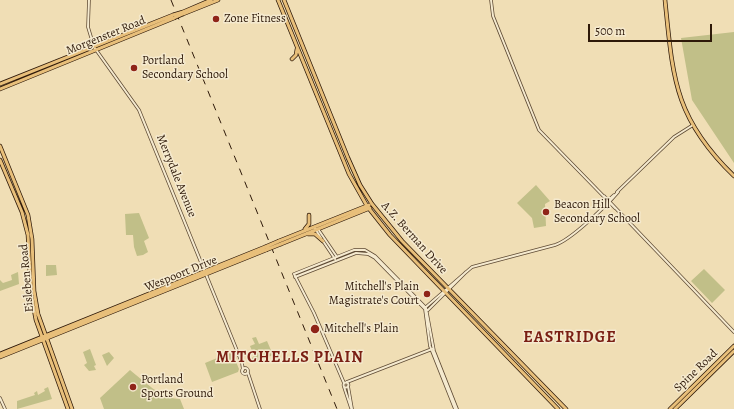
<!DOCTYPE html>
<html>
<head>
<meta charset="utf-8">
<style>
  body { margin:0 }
  #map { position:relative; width:734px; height:409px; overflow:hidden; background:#f0deb5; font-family:Alegreya,serif }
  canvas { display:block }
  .scale { position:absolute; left:588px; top:24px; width:124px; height:18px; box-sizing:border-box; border:2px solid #2e1909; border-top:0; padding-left:5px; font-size:12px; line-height:14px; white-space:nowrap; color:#2e1909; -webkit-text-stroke:3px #f5eacf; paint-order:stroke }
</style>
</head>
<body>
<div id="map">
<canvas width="734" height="409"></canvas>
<div class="scale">500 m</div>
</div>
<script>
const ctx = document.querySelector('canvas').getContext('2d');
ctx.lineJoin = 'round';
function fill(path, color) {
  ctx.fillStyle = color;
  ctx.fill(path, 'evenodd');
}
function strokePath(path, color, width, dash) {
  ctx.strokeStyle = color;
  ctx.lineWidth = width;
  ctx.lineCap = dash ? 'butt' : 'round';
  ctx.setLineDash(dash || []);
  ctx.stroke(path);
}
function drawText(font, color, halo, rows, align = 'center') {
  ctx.font = font + ' Alegreya,serif';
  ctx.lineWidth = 3;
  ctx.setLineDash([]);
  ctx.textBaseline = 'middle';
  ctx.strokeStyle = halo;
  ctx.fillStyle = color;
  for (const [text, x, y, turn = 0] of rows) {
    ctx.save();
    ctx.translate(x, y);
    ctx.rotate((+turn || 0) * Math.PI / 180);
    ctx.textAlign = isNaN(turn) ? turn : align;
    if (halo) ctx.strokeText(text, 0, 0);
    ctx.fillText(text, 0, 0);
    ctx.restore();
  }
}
fill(new Path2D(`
  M734 32V163L692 100 681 38Z
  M536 185 550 201 545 204 546 226 534 228 532 218 517 203Z
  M139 213 149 238 144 241 148 252 143 255 137 256 134 247 133 235H126L125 214Z
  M46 265H56L57 275 46 276Z
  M704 269 725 290 712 303 691 281Z
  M18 272 19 284 0 291V280L3 283 12 280 11 275Z
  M256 337 259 344 267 341 273 355 254 363 252 358 254 356 250 346 255 344 252 338Z
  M90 349 96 365 94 366 96 370 89 371 84 365 87 363 83 352Z
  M109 352 114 358 107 366 102 355Z
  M232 352 239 369 238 372 212 382 205 363Z
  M130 370C144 381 161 399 180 399L184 409H104L100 398Z
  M48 387 52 399 17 409V401L35 395 34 393 37 391 38 395 45 391 44 389Z`), '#c1bf88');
const minor = new Path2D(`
  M89 0 88 27 94 47 139 110 242 363 243 370
  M491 0 493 16 539 130 615 208
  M617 192 674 137 693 125
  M604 196 734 332
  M601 207 614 195
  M314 227 321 238
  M318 229 337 257
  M323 241 335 259
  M295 277 356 253 368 254 375 258 425 309 430 346 455 409
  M426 307 472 267 555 245C571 240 607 205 618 192
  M428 310 466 272
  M242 371a3 3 0 1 1 6 0a3 3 0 1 1-6 0Z
  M248 373 260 409
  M347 382 432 349
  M343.5 385a2.5 2.5 0 1 1 5 0a2.5 2.5 0 1 1-5 0Z
  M344 383 314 313 294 274 354 250H365L375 256 426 308 434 351 457 409
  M348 386 352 409
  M344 387 351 408
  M0 398 5 409`);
const major = new Path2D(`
  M278 0 349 174 367 206 390 235 558 409
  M284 0 348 158 360 185 372 204 402 241 566 409
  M665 0C673 78 674 118 734 176
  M183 12 211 0
  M183 14 218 0
  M292 59 296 55 297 49
  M0 84 173 15
  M0 89 174 18
  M0 146 28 215 32 239 34 291 38 314 72 409
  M0 160 22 212 28 235 31 293 36 320 68 409
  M305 229 309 224V215
  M308 234H315L323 241
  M279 241 369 205
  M281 244 370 208
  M0 354 265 247
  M0 357 266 250
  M670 409 734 346
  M675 409 734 351`);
strokePath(minor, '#5e4a34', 3.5);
strokePath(major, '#2e1909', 4.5);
strokePath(minor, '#f5eacf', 2);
strokePath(major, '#e8bf7a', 3);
strokePath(new Path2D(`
  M171 0 337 409`), '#2e1909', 1, [7, 7]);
const majorBridge = new Path2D(`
  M173 15 183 12
  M174 18 183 14
  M265 247 279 241
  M266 250 281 244`);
strokePath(majorBridge, '#2e1909', 4.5, []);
strokePath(majorBridge, '#e8bf7a', 3);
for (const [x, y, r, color] of [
  [216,19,4,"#8f2418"],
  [134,68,4,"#8f2418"],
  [546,212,4,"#8f2418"],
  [427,294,4,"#8f2418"],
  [315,329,5,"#8f2418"],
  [133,387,4,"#8f2418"]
]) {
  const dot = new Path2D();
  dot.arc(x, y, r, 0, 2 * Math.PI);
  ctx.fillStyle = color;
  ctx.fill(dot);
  strokePath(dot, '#f5eacf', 1.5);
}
drawText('12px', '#2e1909', '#f5eacf', [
  ["Zone Fitness",224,19],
  ["Portland",142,61],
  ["Secondary School",142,75],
  ["Beacon Hill",554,205],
  ["Secondary School",554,219],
  ["Mitchell's Plain",419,287,"right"],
  ["Magistrate's Court",419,301,"right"],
  ["Mitchell's Plain",324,329],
  ["Portland",141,380],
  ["Sports Ground",141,394]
], 'left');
drawText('12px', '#2e1909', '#f5eacf', [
  ["Morgenster Road",106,36,-22],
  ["Merrydale Avenue",176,176,68],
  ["A.Z. Berman Drive",414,238,48],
  ["Wespoort Drive",181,274,-22],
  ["Eisleben Road",27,278,-95],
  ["Spine Road",696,371,-44]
]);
ctx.letterSpacing = '1px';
drawText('bold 16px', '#7a1f14', '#f5eacf', [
  ["EASTRIDGE",570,338],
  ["MITCHELLS PLAIN",290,358]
]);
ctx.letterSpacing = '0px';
</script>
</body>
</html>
